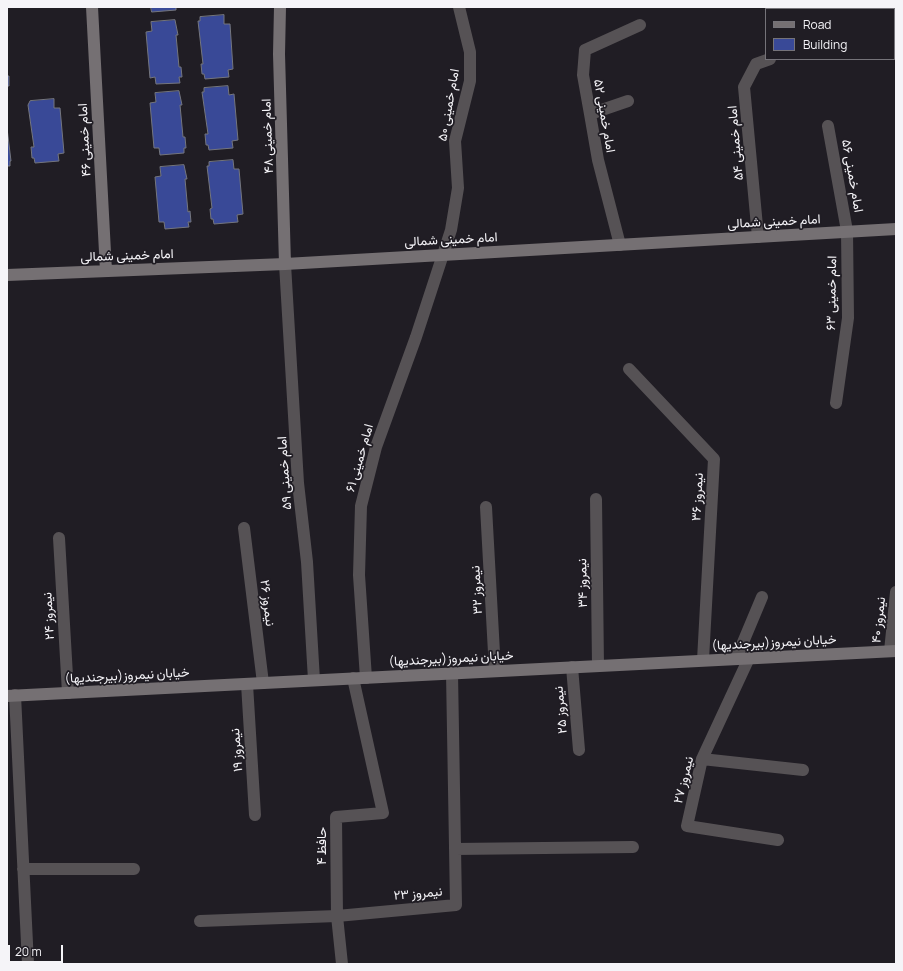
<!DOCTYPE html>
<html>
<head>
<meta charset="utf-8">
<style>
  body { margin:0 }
  #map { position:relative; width:903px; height:971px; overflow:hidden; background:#201d24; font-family:Manrope,sans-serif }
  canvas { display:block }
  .frame { position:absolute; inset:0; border:8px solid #f5f4f8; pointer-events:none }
  .legend { position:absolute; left:765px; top:8px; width:130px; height:52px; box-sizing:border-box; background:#201d24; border:1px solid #757379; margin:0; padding:5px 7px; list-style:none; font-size:12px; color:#f5f4f8 }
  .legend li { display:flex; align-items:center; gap:8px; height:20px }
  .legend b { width:20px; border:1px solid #757379 }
  .scale { position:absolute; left:8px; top:945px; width:55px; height:18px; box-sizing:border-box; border:2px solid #f5f4f8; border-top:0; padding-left:5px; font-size:12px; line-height:14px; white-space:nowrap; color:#f5f4f8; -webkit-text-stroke:3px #201d24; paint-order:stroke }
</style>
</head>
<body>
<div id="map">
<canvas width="903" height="971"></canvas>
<div class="frame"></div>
<ul class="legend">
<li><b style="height:5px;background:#757073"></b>Road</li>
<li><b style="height:11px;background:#394997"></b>Building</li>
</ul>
<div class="scale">20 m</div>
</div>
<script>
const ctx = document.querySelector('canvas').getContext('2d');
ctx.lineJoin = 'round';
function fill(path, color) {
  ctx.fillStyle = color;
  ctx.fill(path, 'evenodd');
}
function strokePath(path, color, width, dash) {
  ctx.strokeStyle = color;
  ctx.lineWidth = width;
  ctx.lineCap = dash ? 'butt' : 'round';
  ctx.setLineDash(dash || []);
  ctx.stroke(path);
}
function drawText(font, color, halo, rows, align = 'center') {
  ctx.font = font + ' Manrope,Vazirmatn,sans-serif';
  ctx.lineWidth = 3.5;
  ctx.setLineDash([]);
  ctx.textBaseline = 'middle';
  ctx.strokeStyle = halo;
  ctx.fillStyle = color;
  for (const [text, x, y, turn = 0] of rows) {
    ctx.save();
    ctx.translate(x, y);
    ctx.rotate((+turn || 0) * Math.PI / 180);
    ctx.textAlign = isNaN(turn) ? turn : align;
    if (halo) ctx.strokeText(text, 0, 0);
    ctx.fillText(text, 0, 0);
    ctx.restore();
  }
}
const building = new Path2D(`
  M151 7H176V10L152 12Z
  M224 15V24H230L233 69 228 70 229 77 205 79 204 74H202L201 64H203L198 21H200V17Z
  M175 20 178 35H176L179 67H181L182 77H179L180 83 156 84 155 77 150 78 146 32 152 31 151 22Z
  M7 76H9V86H7V92Z
  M228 86 229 95 234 94 238 140 232 141 233 148 209 150 208 145H206L205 134H208L202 92H204V88Z
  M179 91 182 105H180L183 137H185L186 148H184V153L160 155 159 148H154L150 103 156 102 155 93Z
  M54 99V108H60L64 153 58 154 59 161 35 163 34 158H32L31 147H34L28 105 30 101Z
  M7 128 11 161H10V166H7Z
  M233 160 234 169H239L243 214 237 215 238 222 214 224 213 219H211L210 209 212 208 207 166H209V162Z
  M184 165 187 179H185L188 212 190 211 191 222H188L189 227 165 229 164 222H159L155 177 161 176 160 167Z`);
fill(building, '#394997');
strokePath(building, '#74767e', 1);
strokePath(new Path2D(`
  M590 114 628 101
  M828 126 847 231 848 318 836 403
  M758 237 744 87 756 64 770 59
  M620 245 598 160 590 114 583 75 585 50 640 25
  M285 264 298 483 307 562 314 680
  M629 369 714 459 703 660
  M596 499 598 666
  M486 507 495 671
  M244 528 263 683
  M59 538 68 693
  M890 651 896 592
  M749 658 702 759 687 826 778 840
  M736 659 762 597
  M572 667 579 750
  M366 678 359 575 361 506 376 447 416 337 451 230 458 188 455 141 470 81V52L459 7
  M247 684 255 815
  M15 695 28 964
  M702 759 803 770
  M455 849 633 847
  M23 869H134
  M200 921 337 916 456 905 452 673
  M342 964 337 916 336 817 383 813 353 678`), '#565255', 12);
strokePath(new Path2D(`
  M92 7 106 271
  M280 7 279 54 285 264
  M7 275 285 264 896 229
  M7 696 896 651`), '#757073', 12);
drawText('13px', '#f5f4f8', '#201d24', [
  ["امام خمینی ۵۰",449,105,-80],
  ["امام خمینی ۵۲",604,116,80],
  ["امام خمینی ۴۸",268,136,-92],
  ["امام خمینی ۴۶",85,140,-93],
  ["امام خمینی ۵۴",736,143,-95],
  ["امام خمینی ۵۶",852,176,80],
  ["امام خمینی شمالی",774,222,-3],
  ["امام خمینی شمالی",451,240,-3],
  ["امام خمینی شمالی",127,256,-2],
  ["امام خمینی ۶۳",832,293,-89],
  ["امام خمینی ۶۱",360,458,-74],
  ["امام خمینی ۵۹",285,473,-94],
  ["نیمروز ۳۶",698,497,-87],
  ["نیمروز ۳۴",583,583,-91],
  ["نیمروز ۳۲",477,590,-93],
  ["نیمروز ۲۶",267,603,83],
  ["نیمروز ۲۴",49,616,-93],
  ["نیمروز ۴۰",879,620,-84],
  ["خیابان نیمروز(بیرجندیها)",774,643,-3],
  ["خیابان نیمروز(بیرجندیها)",451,659,-3],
  ["خیابان نیمروز(بیرجندیها)",127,676,-3],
  ["نیمروز ۲۵",561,710,-95],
  ["نیمروز ۱۹",237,750,-94],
  ["نیمروز ۲۷",684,780,-76],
  ["حافظ ۴",322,846,-90],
  ["نیمروز ۲۳",418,894,-5]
]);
</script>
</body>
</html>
